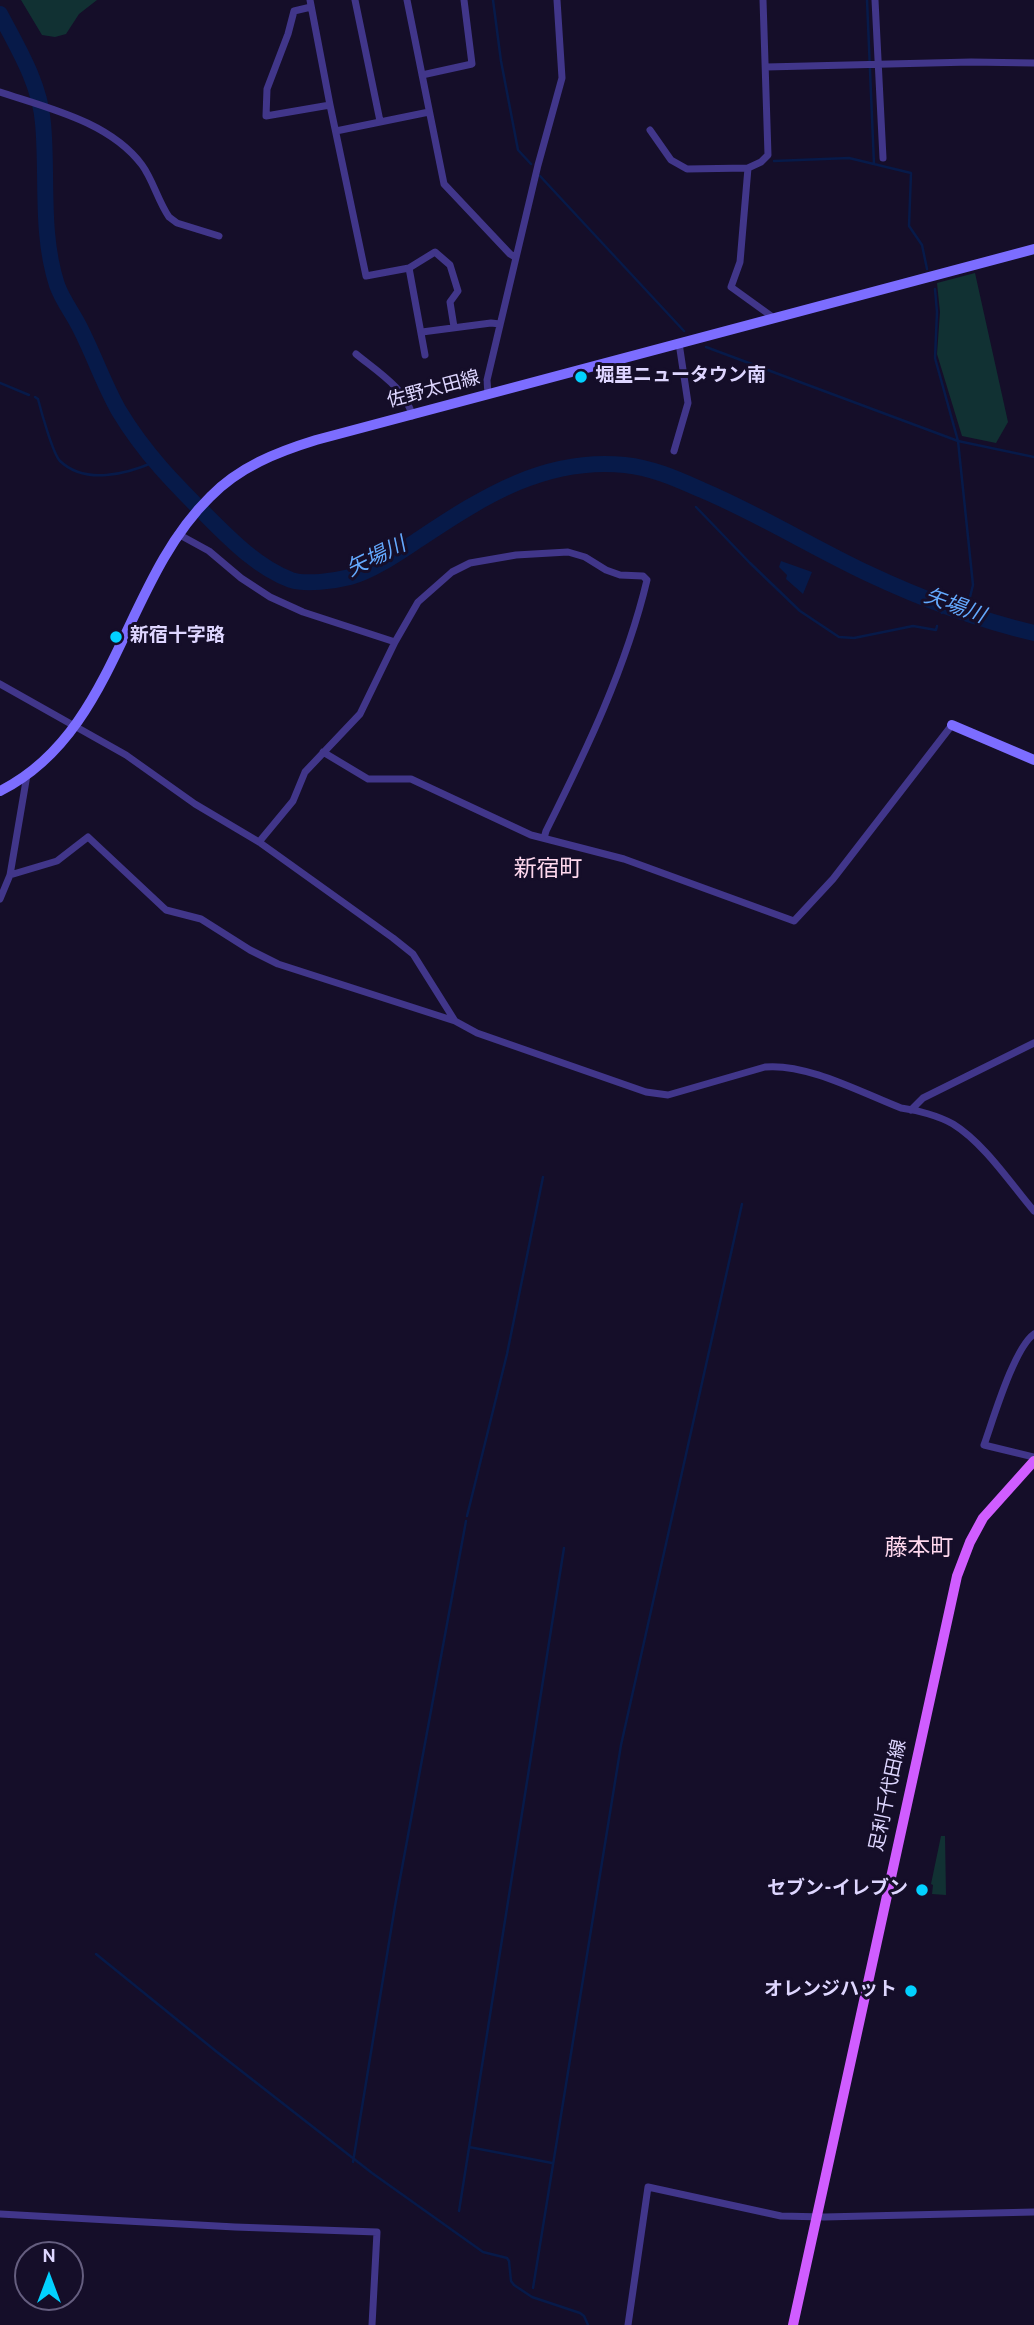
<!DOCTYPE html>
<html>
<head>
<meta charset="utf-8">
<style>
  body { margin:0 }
  #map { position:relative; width:1034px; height:2325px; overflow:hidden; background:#150e29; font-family:Overpass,sans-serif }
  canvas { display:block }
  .north { position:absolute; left:14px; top:2241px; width:70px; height:70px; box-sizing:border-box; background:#150e29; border:2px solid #655e7f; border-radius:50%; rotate:0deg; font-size:19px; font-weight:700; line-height:28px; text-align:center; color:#ded6ff }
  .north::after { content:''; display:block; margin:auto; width:24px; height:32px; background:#02d1ff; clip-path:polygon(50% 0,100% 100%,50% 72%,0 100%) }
</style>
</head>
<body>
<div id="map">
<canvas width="1034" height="2325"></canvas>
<div class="north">N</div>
</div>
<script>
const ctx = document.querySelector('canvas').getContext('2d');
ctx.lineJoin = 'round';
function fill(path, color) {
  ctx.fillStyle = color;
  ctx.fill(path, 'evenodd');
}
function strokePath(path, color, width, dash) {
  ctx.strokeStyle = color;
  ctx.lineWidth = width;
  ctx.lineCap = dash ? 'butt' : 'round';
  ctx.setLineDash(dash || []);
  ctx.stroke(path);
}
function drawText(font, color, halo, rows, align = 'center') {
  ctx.font = font + ' Overpass,"Noto Sans JP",sans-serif';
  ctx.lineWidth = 6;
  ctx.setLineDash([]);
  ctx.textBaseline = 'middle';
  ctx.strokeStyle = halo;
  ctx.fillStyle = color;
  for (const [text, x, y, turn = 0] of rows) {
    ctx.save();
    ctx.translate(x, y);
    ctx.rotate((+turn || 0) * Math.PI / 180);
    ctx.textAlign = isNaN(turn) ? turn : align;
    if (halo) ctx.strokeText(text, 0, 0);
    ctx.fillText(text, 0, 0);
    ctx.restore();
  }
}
fill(new Path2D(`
  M21 0H97L79 14 66 34 55 37 42 35Z
  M975 273 1008 422 996 443 962 436 937 354 940 312 937 283Z
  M941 1836H945L946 1895 932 1894 933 1885 931 1884Z`), '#113133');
fill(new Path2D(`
  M781 561 812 572 803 594 786 579 787 575 779 567Z`), '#071a49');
strokePath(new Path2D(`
  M493 0 501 61 518 150 531 164
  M867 0 874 164
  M774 161 849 158 911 173 909 226 922 245 927 269
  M540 176 684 331
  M935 289 937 312 935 358 958 441 973 585 970 597
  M706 347 958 441 1034 457
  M0 383 29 395
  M35 397 38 399C41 411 53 454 60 461 85 485 127 474 154 462
  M696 507 750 563 800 611 839 637 854 638 913 626 936 630 937 626
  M942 613 945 606
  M964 615 967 606
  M467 1516 507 1354 543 1177
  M96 1954 217 2052 372 2173 483 2252 507 2258 509 2261 511 2281 514 2285 532 2297 580 2313 584 2316 588 2325
  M469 2147 552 2163
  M353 2162 395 1906 466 1521
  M459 2211 564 1548
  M533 2288 621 1745 742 1204`), '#071a49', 2.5);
strokePath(new Path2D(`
  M0 14C18 48 40 84 43 123 48 176 40 233 57 285 62 299 71 311 78 324 93 352 103 383 119 411 145 454 174 483 209 518 233 542 259 568 291 580 306 585 334 581 350 577 373 571 401 551 421 538 484 496 546 457 625 465 653 468 677 479 702 490 759 514 812 547 867 573 922 599 975 619 1034 633`), '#071a49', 16);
strokePath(new Path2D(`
  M310 0 330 105 366 276 409 268 425 355
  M355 0 380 121
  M407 0 444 184 510 254 515 257
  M875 0 883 158
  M311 7 294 11 288 34 267 89 266 116 330 105
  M766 67 971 62 1034 63
  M422 75 472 64 464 0
  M0 92C48 108 110 122 142 165 153 180 158 201 169 217L177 223 219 236
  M650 130 671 160 687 169 748 168 761 162 768 155 763 0
  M336 131 429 112
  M748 168 740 262 731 287 774 318
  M409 268 435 252 450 265 458 291 450 302 454 327
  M422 332 491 323 500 324
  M356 354C375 370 407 389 412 416
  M488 394 487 380 538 165 562 78 557 0
  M674 451 688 403 679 343
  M178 534 209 551 241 578 270 597 303 612 395 642
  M0 684 126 755 195 804 259 842 393 938 413 954 455 1021
  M323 752 368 779H411L531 835 624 859 794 921 833 879 952 725
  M259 842 293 801 305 772 360 714 395 642 418 602 452 572 470 563 516 555 568 552 585 557 606 570 620 575 643 576 647 580C626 668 586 751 546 831L544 838
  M10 875 57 861 88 837 166 910 201 919 250 950 278 964 455 1021 477 1033 646 1092 668 1095 765 1067C807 1063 862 1093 901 1108 917 1110 939 1116 953 1124 984 1143 1011 1184 1034 1211
  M0 899 10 875 27 775
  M911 1110 923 1098 1034 1043
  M1034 1334C1014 1348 993 1420 984 1445L1034 1457
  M0 2214 235 2227 377 2232 372 2325
  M628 2325 648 2187 781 2216 824 2217 1034 2212`), '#41368a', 7);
strokePath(new Path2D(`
  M952 725 1034 760
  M0 791C116 733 123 582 210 497 239 467 277 452 316 440L1034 249`), '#7c6dff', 10);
strokePath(new Path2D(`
  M793 2325 957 1576 970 1542 983 1518 1034 1461`), '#d05dff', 10);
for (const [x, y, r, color] of [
  [581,377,7,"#02d1ff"],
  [116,637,7,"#02d1ff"],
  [922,1890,7,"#02d1ff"],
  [911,1991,7,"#02d1ff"]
]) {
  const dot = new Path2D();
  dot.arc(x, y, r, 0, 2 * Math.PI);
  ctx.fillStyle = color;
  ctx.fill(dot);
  strokePath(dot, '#150e29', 2.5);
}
drawText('bold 19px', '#ded6ff', '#150e29', [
  ["堀里ニュータウン南",595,377],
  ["新宿十字路",130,637],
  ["セブン-イレブン",908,1890,"right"],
  ["オレンジハット",897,1991,"right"]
], 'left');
drawText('19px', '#ded6ff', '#150e29', [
  ["佐野太田線",434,391,-15],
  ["足利千代田線",890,1796,-78]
]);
drawText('italic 21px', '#64aaff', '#150e29', [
  ["矢場川",377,559,-26],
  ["矢場川",954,608,20]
]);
drawText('23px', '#ffd8ee', '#150e29', [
  ["新宿町",548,871],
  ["藤本町",919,1550]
]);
</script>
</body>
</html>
